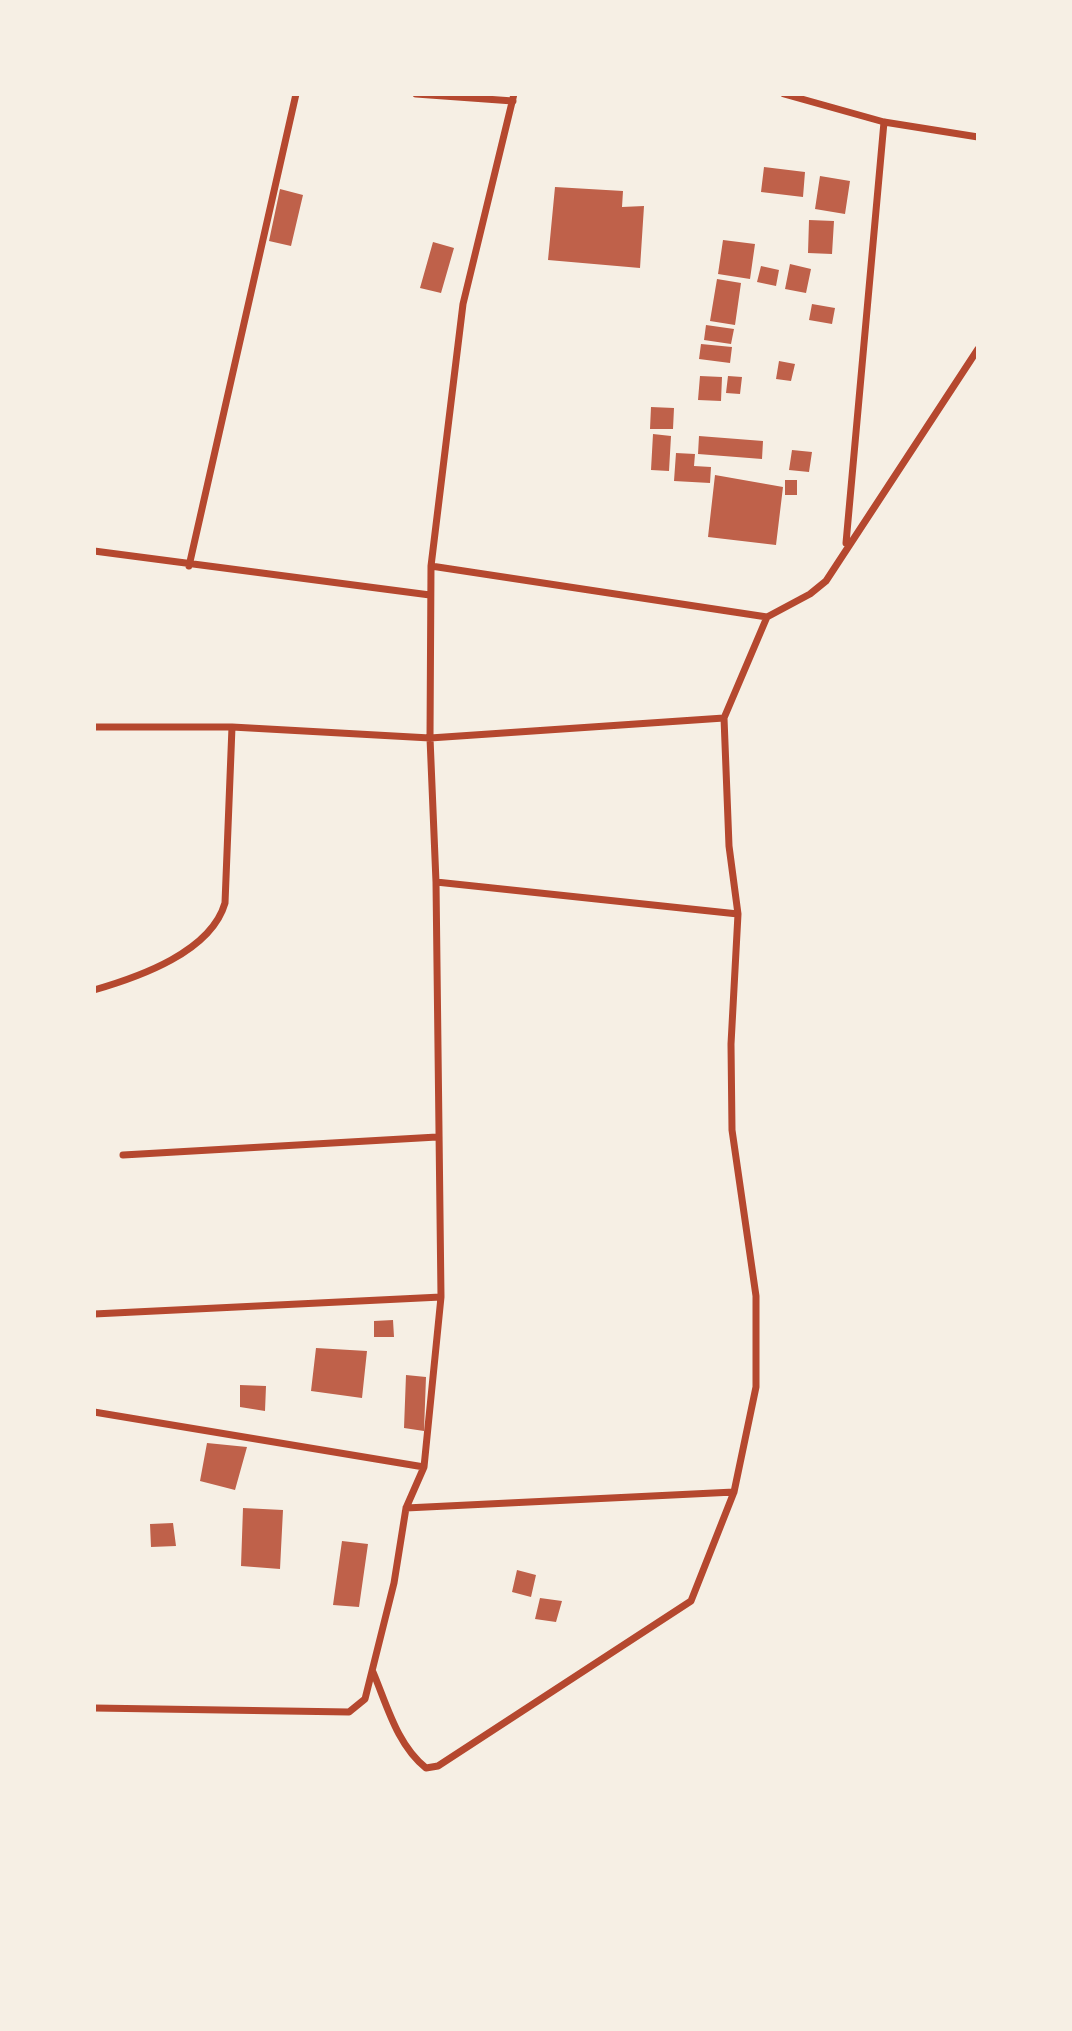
<!DOCTYPE html>
<html>
<head>
<meta charset="utf-8">
<style>
  body { margin:0 }
  #map { position:relative; width:1072px; height:2031px; overflow:hidden; background:#f6efe4; font-family:"Alegreya Sans",sans-serif }
  canvas { display:block }
  .frame { position:absolute; inset:0; border:96px solid #f6efe4; pointer-events:none }
</style>
</head>
<body>
<div id="map">
<canvas width="1072" height="2031"></canvas>
<div class="frame"></div>
</div>
<script>
const ctx = document.querySelector('canvas').getContext('2d');
ctx.lineJoin = 'round';
function fill(path, color) {
  ctx.fillStyle = color;
  ctx.fill(path, 'evenodd');
}
function strokePath(path, color, width, dash) {
  ctx.strokeStyle = color;
  ctx.lineWidth = width;
  ctx.lineCap = dash ? 'butt' : 'round';
  ctx.setLineDash(dash || []);
  ctx.stroke(path);
}
fill(new Path2D(`
  M764 167 805 172 803 197 761 192Z
  M820 176 850 181 845 214 815 209Z
  M555 187 623 191 622 207 644 206 640 268 548 260Z
  M280 189 303 195 291 246 269 241Z
  M809 220 834 221 832 254 808 253Z
  M723 240 755 244 750 279 718 274Z
  M433 242 454 248 441 293 420 288Z
  M790 264 811 269 806 293 785 289Z
  M761 266 779 270 776 286 757 282Z
  M717 279 741 283 735 325 710 321Z
  M812 304 835 308 832 324 809 320Z
  M706 325 734 329 731 344 704 340Z
  M701 344 732 347 730 363 699 359Z
  M779 361 795 364 791 381 776 379Z
  M700 376 722 377 721 401 698 400Z
  M728 376 742 377 740 394 726 393Z
  M651 407 674 408 673 429H650Z
  M653 434 671 436 669 471 651 470Z
  M699 436 763 441 762 459 698 454Z
  M792 450 812 452 809 472 789 470Z
  M676 453 695 454 694 466 711 467 710 483 674 481Z
  M715 475 783 487 776 545 708 537Z
  M785 480H797V495H785Z
  M393 1320 394 1337H374V1321Z
  M316 1348 367 1351 362 1398 311 1391Z
  M406 1375 426 1377 424 1431 404 1428Z
  M240 1385 266 1386 265 1411 240 1407Z
  M207 1443 247 1447 235 1490 200 1481Z
  M243 1508 283 1510 280 1569 241 1566Z
  M173 1523 176 1546 151 1547 150 1524Z
  M342 1541 368 1544 359 1607 333 1605Z
  M517 1570 536 1575 531 1597 512 1592Z
  M540 1598 562 1601 556 1622 535 1619Z`), '#bf614a');
strokePath(new Path2D(`
  M416 94 513 101
  M784 94 884 122 978 137
  M846 543 884 122
  M94 551 430 595
  M189 566 296 94
  M431 566 767 617
  M94 727H232L430 738 724 718
  M436 882 738 914
  M94 990C139 977 211 952 225 903L232 727
  M123 1155 437 1137
  M94 1314 441 1297
  M94 1412 424 1467
  M406 1508 734 1492
  M373 1672C387 1705 397 1745 426 1768L438 1766 691 1601 734 1492 756 1387V1296L732 1130 731 1044 738 914 729 846 724 718 767 617 810 594 826 581 978 349
  M94 1708 349 1712 365 1699 394 1583 406 1508 424 1467 441 1297 436 882 430 738 431 566 463 304 514 94`), '#b5482f', 7);
</script>
</body>
</html>
